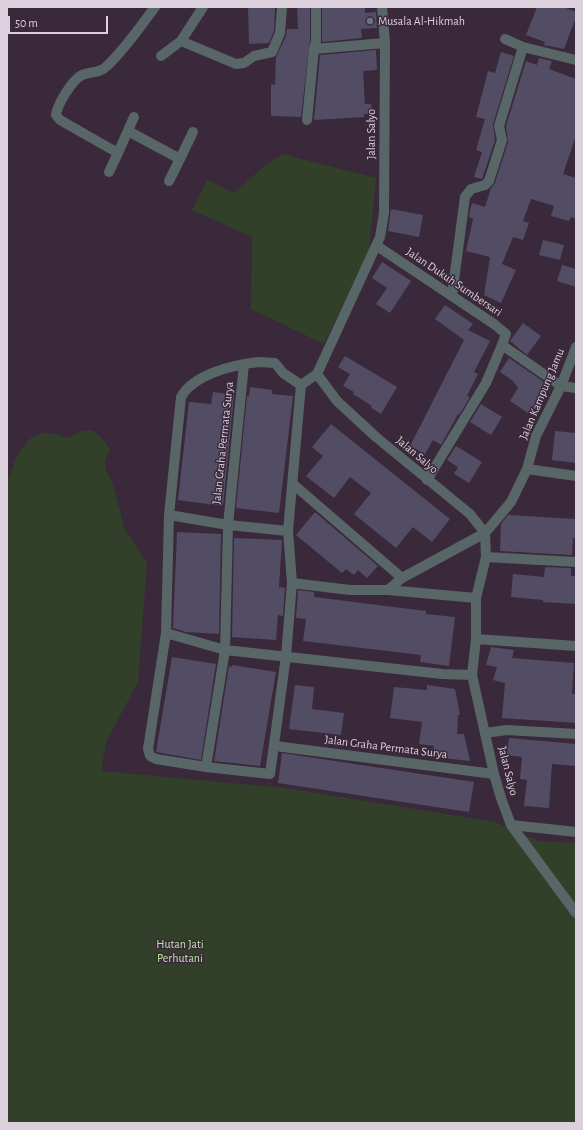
<!DOCTYPE html>
<html>
<head>
<meta charset="utf-8">
<style>
  body { margin:0 }
  #map { position:relative; width:583px; height:1130px; overflow:hidden; background:#3a293a; font-family:"Alegreya Sans",sans-serif }
  canvas { display:block }
  .frame { position:absolute; inset:0; border:8px solid #dbd0db; pointer-events:none }
  .scale { position:absolute; left:8px; top:16px; width:100px; height:18px; box-sizing:border-box; border:2px solid #dbd0db; border-top:0; padding-left:5px; font-size:12px; line-height:14px; white-space:nowrap; color:#dbd0db; -webkit-text-stroke:3px #3a293a; paint-order:stroke }
</style>
</head>
<body>
<div id="map">
<canvas width="583" height="1130"></canvas>
<div class="frame"></div>
<div class="scale">50 m</div>
</div>
<script>
const ctx = document.querySelector('canvas').getContext('2d');
ctx.lineJoin = 'round';
function fill(path, color) {
  ctx.fillStyle = color;
  ctx.fill(path, 'evenodd');
}
function strokePath(path, color, width, dash) {
  ctx.strokeStyle = color;
  ctx.lineWidth = width;
  ctx.lineCap = dash ? 'butt' : 'round';
  ctx.setLineDash(dash || []);
  ctx.stroke(path);
}
function drawText(font, color, halo, rows, align = 'center') {
  ctx.font = font + ' "Alegreya Sans",sans-serif';
  ctx.lineWidth = 3;
  ctx.setLineDash([]);
  ctx.textBaseline = 'middle';
  ctx.strokeStyle = halo;
  ctx.fillStyle = color;
  for (const [text, x, y, turn = 0] of rows) {
    ctx.save();
    ctx.translate(x, y);
    ctx.rotate((+turn || 0) * Math.PI / 180);
    ctx.textAlign = isNaN(turn) ? turn : align;
    if (halo) ctx.strokeText(text, 0, 0);
    ctx.fillText(text, 0, 0);
    ctx.restore();
  }
}
fill(new Path2D(`
  M282 154 376 178 369 250 324 344 251 309 252 237 192 210 207 180 234 193 261 169Z
  M92 430 101 437 110 449 105 461 106 471 112 481 125 530 147 563 138 682 106 742 101 771 286 788 495 822 539 841 576 843V1123H7V483C14 465 22 432 48 433 55 433 62 436 69 438L79 432Z`), '#324029');
fill(new Path2D(`
  M248 7H275L274 31 269 43 249 44Z
  M297 7H310V40L301 117 271 116V84L275 85 276 57 286 36 287 29H298Z
  M322 7H365V13L376 12 377 28 361 29 362 38 322 42Z
  M537 7H563L576 12V17L564 49 544 45 545 42 526 35Z
  M376 50 377 70 363 71 365 104H371L372 114H364V117L314 120 320 55Z
  M501 52 514 56 493 124 495 140 482 179 474 177 482 152 476 150 485 119 476 117 488 71 495 73Z
  M539 58 552 61 549 69 576 79V136L563 174 576 178V219L571 217 569 221 551 216 554 206 531 199 523 221 529 223 523 240 513 237 502 264 516 270 501 303 484 295 490 257 466 251 473 219 469 217 470 211 472 203 485 207 491 188 495 183 508 142 506 126 526 61 537 65Z
  M391 209 423 215 419 237 388 231Z
  M543 240 564 245 560 260 539 255Z
  M382 262 411 281 390 313 376 304 387 288 372 278Z
  M562 265 576 269V287L557 281Z
  M445 305 473 324 468 330 490 341 474 372 478 374 467 396 470 397 459 415 458 414 441 445 433 440 425 454 410 446 464 340 435 319Z
  M523 323 541 336 527 355 510 341Z
  M345 356 397 387 381 414 371 408 372 406 353 394 354 392 343 386 350 374 338 367Z
  M509 358 550 386 531 415 510 401 518 388 513 381 500 372Z
  M250 387 272 390V394L293 396 279 513 236 508 247 396H249Z
  M213 392 234 395 223 506 178 500 189 402 211 404Z
  M481 404 502 417 491 435 470 422Z
  M331 424 450 519 432 542 413 527 396 548 354 514 371 493 350 477 334 498 306 476 323 456 312 447Z
  M555 431 576 433V463L552 460Z
  M456 446 482 462 469 483 454 474 458 467 447 460Z
  M315 512 378 566 367 578 358 570 354 575 346 569 342 573 296 535Z
  M508 515 576 519V538H573L572 555 500 551 501 524Z
  M177 532 221 534 219 634 186 632 173 628Z
  M234 538 282 540 279 587 285 588 283 616 278 615 276 640 232 637Z
  M545 567 571 568V576H576V604L543 602V600L511 597 513 574 544 577Z
  M298 590 314 592V597L426 611V614L455 617 449 666 420 662 421 655 303 641 306 619 296 618Z
  M491 647 514 650 512 658 574 663 572 694H576V723L502 718 505 683 493 680 497 667 486 665Z
  M172 657 216 664 201 760 156 752Z
  M232 665 276 672 260 766 214 761 229 666 232 667Z
  M295 685 314 687 312 709 344 713 341 735 289 729Z
  M427 685 455 689 460 715H458L457 734H464L470 761 433 757 434 746 419 744 422 722 390 718 394 687 427 690Z
  M509 738 576 744V766L552 764 549 808 524 806 527 780 520 779 522 757 507 755Z
  M282 753 474 782 469 812 278 783Z`), '#524d64');
strokePath(new Path2D(`
  M316 7V41L314 49 385 43
  M382 7 385 43 384 213 380 237 317 374 337 401 376 437 470 514 485 533 486 557 476 598V639L472 675 494 774 501 798 511 825 576 913
  M505 39 523 47 576 60
  M181 41 203 7
  M161 56 181 41 236 64 244 63 254 56 272 52 280 33 282 7
  M134 117 118 153 60 120 56 115C57 105 72 80 82 75 91 71 99 74 107 66 125 49 140 27 155 7
  M307 120 314 49
  M128 131 180 159 193 132
  M109 172 118 153
  M169 181 180 159
  M377 246 494 324 506 334 502 345 561 386 576 388
  M452 295 465 197 471 189 485 185 489 181 502 140 499 126 523 47
  M258 362 275 363 283 373 301 385 288 531 292 583 286 656 270 774 206 767 156 759 150 756 148 749 166 633 169 515 181 397C194 374 233 365 258 362Z
  M301 385 317 374
  M527 469 576 476
  M427 480 486 383 502 345
  M293 484 402 578
  M169 515 228 525 288 531
  M486 557 576 562
  M292 583 350 590H388L476 598
  M388 590 402 578 485 533 511 502 527 469 536 436 561 386 576 347
  M166 633 225 650 442 674 472 675
  M476 639 576 646
  M485 733 507 730 576 734
  M275 746 494 774
  M206 767 225 650 228 525 244 364
  M511 825 576 832`), '#586668', 10);
for (const [x, y, r, color] of [
  [370,21,4,"#6b7280"]
]) {
  const dot = new Path2D();
  dot.arc(x, y, r, 0, 2 * Math.PI);
  ctx.fillStyle = color;
  ctx.fill(dot);
  strokePath(dot, '#3a293a', 1.5);
}
drawText('12px', '#dbd0db', '#3a293a', [
  ["Musala Al-Hikmah",378,21]
], 'left');
drawText('12px', '#dbd0db', '#3a293a', [
  ["Jalan Salyo",371,134,-90],
  ["Jalan Dukuh Sumbersari",454,282,34],
  ["Jalan Kampung Jamu",542,394,-67],
  ["Jalan Graha Permata Surya",223,443,-84],
  ["Jalan Salyo",417,455,40],
  ["Jalan Graha Permata Surya",386,747,7],
  ["Jalan Salyo",508,771,76]
]);
drawText('12px', '#bfe5a5', '#3a293a', [
  ["Hutan Jati",180,944],
  ["Perhutani",180,958]
]);
</script>
</body>
</html>
